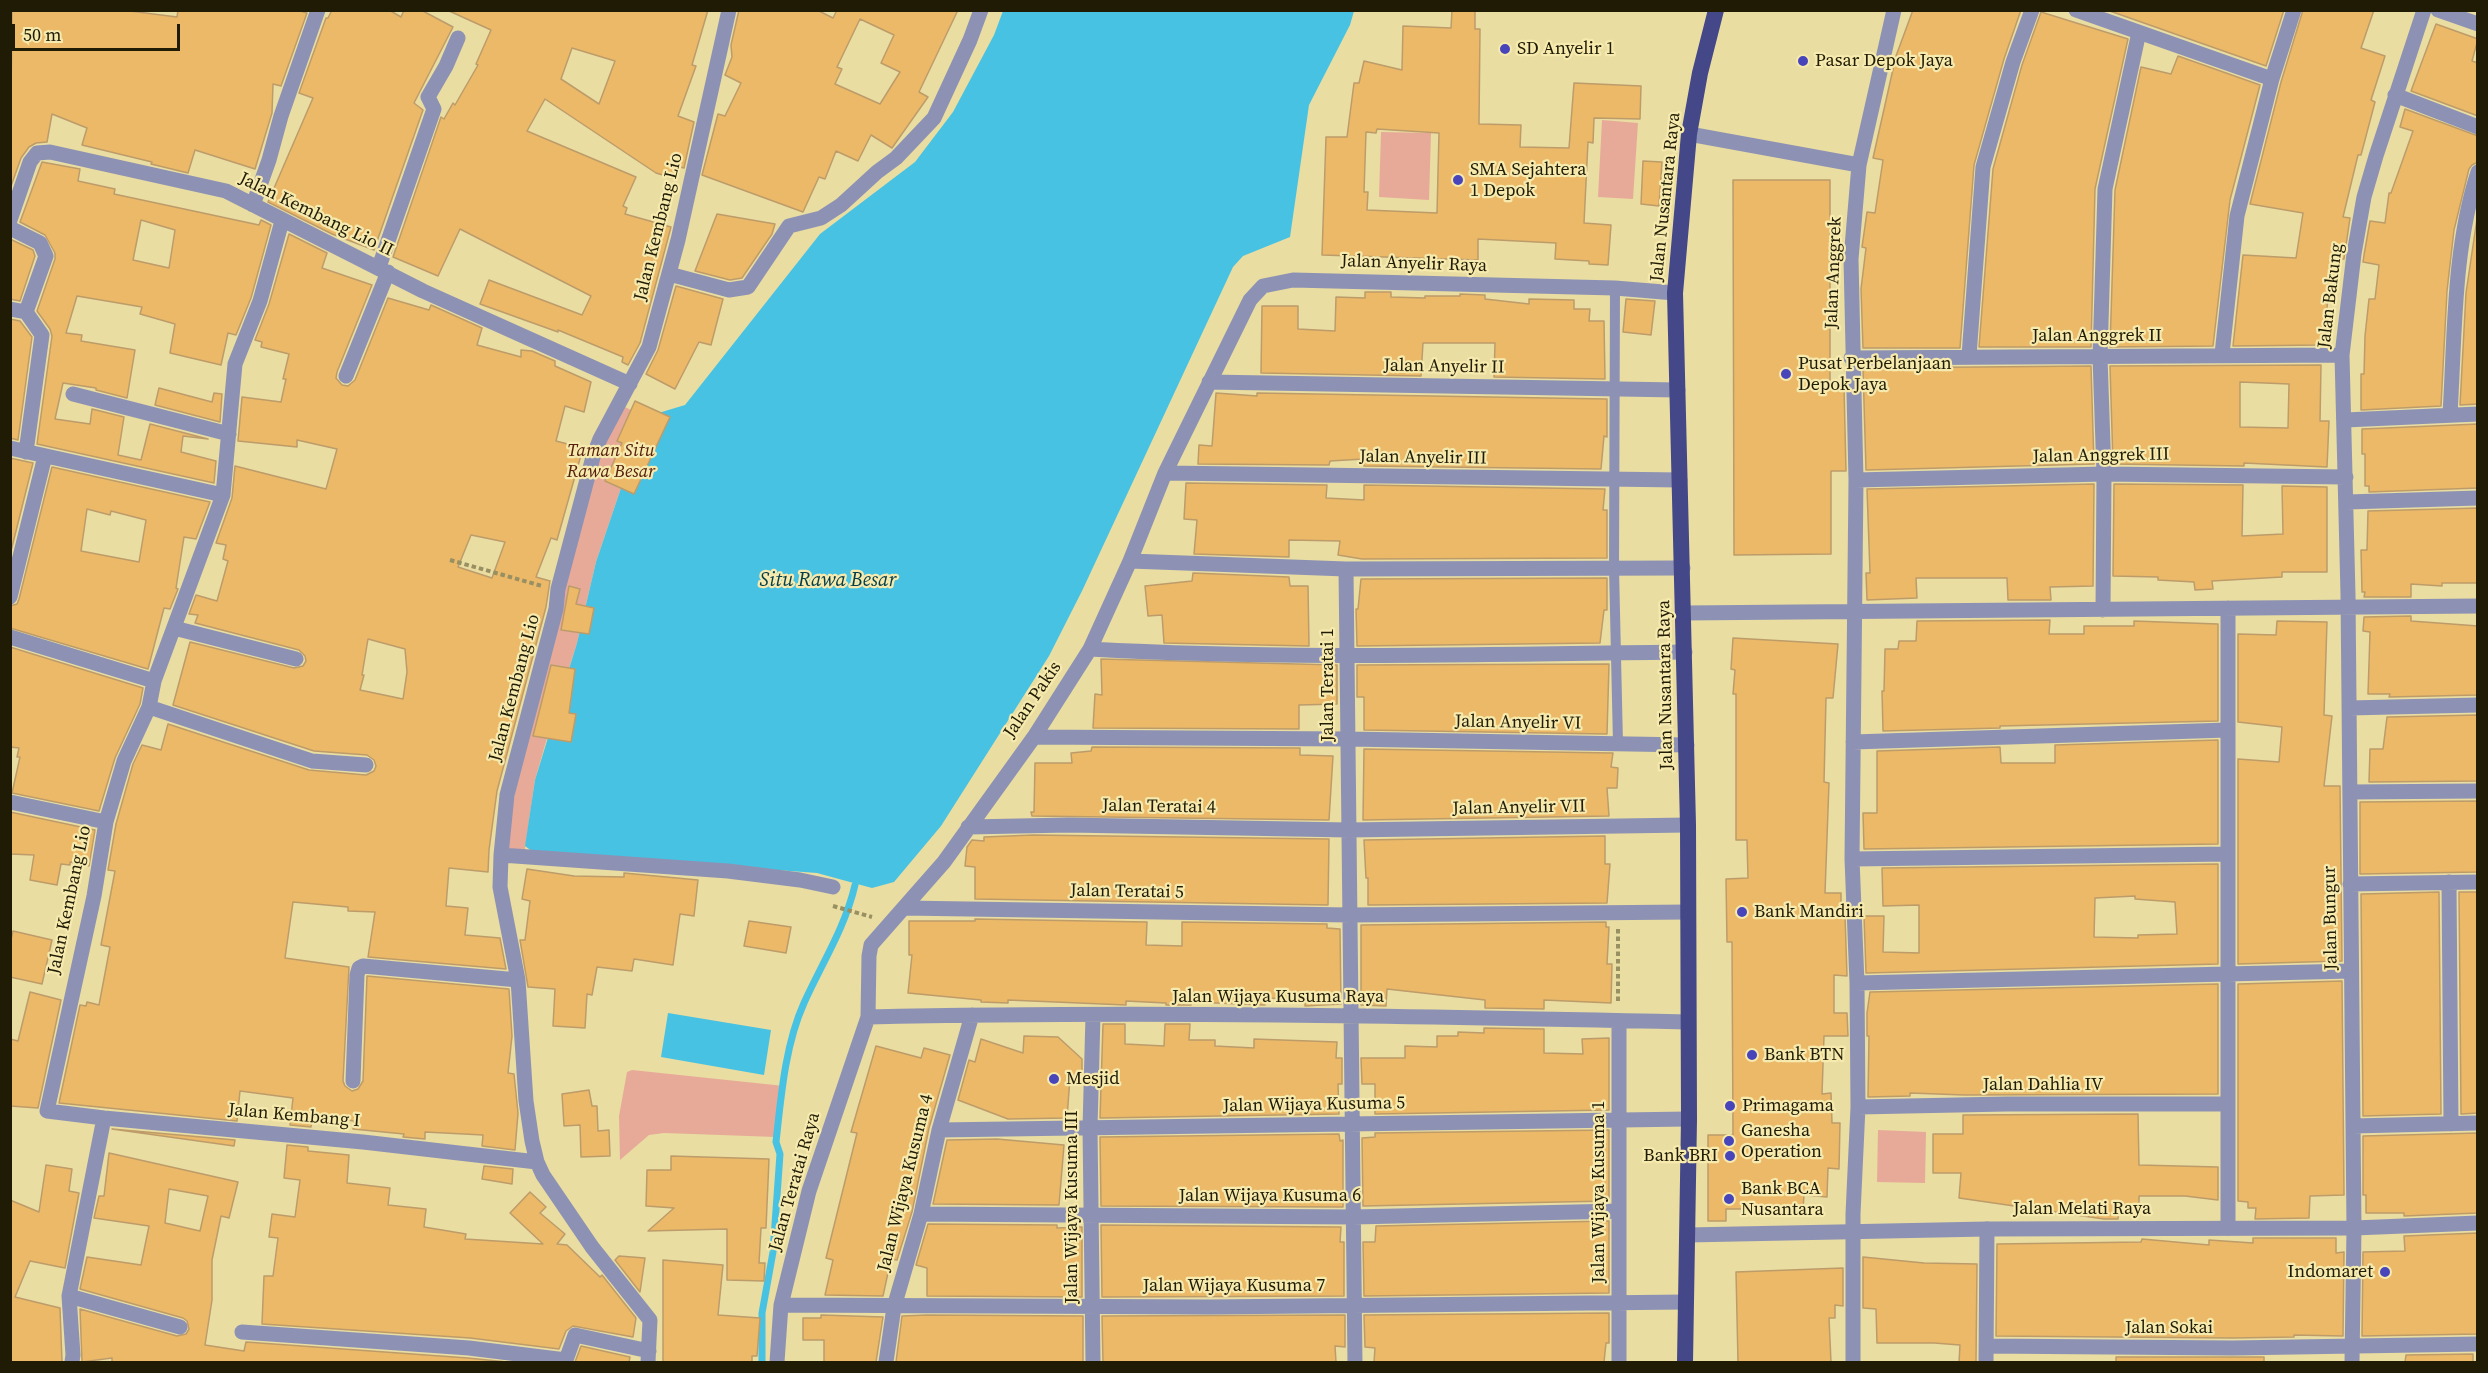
<!DOCTYPE html>
<html>
<head>
<meta charset="utf-8">
<style>
  body { margin:0 }
  #map { position:relative; width:2488px; height:1373px; overflow:hidden; background:#e9dda2; font-family:"Source Serif 4",serif }
  canvas { display:block }
  .frame { position:absolute; inset:0; border:12px solid #201b04; pointer-events:none }
  .scale { position:absolute; left:12px; top:24px; width:168px; height:27px; box-sizing:border-box; border:3px solid #201b04; border-top:0; padding-left:8px; font-size:18px; line-height:21px; white-space:nowrap; color:#201b04; -webkit-text-stroke:4px #f6eaae; paint-order:stroke }
</style>
</head>
<body>
<div id="map">
<canvas width="2488" height="1373"></canvas>
<div class="frame"></div>
<div class="scale">50 m</div>
</div>
<script>
const ctx = document.querySelector('canvas').getContext('2d');
ctx.lineJoin = 'round';
function fill(path, color) {
  ctx.fillStyle = color;
  ctx.fill(path, 'evenodd');
}
function strokePath(path, color, width, dash) {
  ctx.strokeStyle = color;
  ctx.lineWidth = width;
  ctx.lineCap = dash ? 'butt' : 'round';
  ctx.setLineDash(dash || []);
  ctx.stroke(path);
}
function drawText(font, color, halo, rows, align = 'center') {
  ctx.font = font + ' "Source Serif 4",serif';
  ctx.lineWidth = 4.5;
  ctx.setLineDash([]);
  ctx.textBaseline = 'middle';
  ctx.strokeStyle = halo;
  ctx.fillStyle = color;
  for (const [text, x, y, turn = 0] of rows) {
    ctx.save();
    ctx.translate(x, y);
    ctx.rotate((+turn || 0) * Math.PI / 180);
    ctx.textAlign = isNaN(turn) ? turn : align;
    if (halo) ctx.strokeText(text, 0, 0);
    ctx.fillText(text, 0, 0);
    ctx.restore();
  }
}
fill(new Path2D(`
  M1602 120 1638 123 1633 199 1598 197Z
  M1381 132 1431 133 1429 200 1379 197Z
  M619 404 645 417 596 562 577 643 545 745 535 780 524 856 501 855 589 467Z
  M632 1070 784 1086 776 1137 664 1133 649 1135 620 1160 619 1116 627 1072Z
  M1878 1130 1926 1132 1925 1183 1877 1182Z`), '#e7aa98');
fill(new Path2D(`
  M1003 11H1354L1350 25 1309 105 1290 237 1243 256 1233 267 1082 591 1049 656 941 826 894 882 872 888 817 873 533 852 525 846 535 780 577 643 596 562 645 417 685 405 820 234 915 162 953 112 994 35Z
  M668 1013 771 1030 764 1075 661 1057Z`), '#48c2e2');
strokePath(new Path2D(`
  M762 1362V1313L773 1252 780 1154 776 1142C781 1097 785 1045 804 1003 822 963 845 928 855 885`), '#48c2e2', 7);
const building = new Path2D(`
  M12 10H122L177 17 178 10H297L307 13 281 86 273 84 272 113 255 169 195 150 188 173 151 164 152 162 82 145 87 128 52 114 47 142 36 143 29 147 21 158 10 189Z
  M332 10H389L401 17 404 10H421L453 27 414 103 423 110 374 250 332 234 268 202 313 98 299 93 326 18H328Z
  M447 10H708L692 65 696 66 678 116 694 122 684 168 680 167 676 179 656 173 545 99 527 131 636 177 623 206 627 208 625 214 671 227 640 343 628 365 622 362 623 357 558 330V332L480 304 489 280 582 315 591 296 460 229 438 276 393 257 441 117 444 119 453 103 455 105 478 65 476 64 491 30ZM572 48 615 61 599 104 561 79Z
  M739 10H817L833 18 837 10H958L919 92 928 97 892 148 871 135 858 161 836 151 825 179 819 177 803 212 702 175 718 114 725 116 741 83 725 75 732 57 731 45ZM860 19 894 35 881 63 900 72 880 104 835 84 842 69 837 67Z
  M1452 10H1475V29H1480L1479 124 1521 125 1520 147 1569 148 1574 83 1641 86 1640 119 1594 118 1593 143 1588 142 1584 223 1611 225 1608 265 1589 264V261L1555 259 1556 243 1478 239V260L1322 255 1326 137H1347L1354 83H1359L1364 61 1402 70 1403 26 1451 28ZM1377 129 1439 133 1437 213 1367 210 1368 192H1364L1366 132 1376 133Z
  M1913 10H2021L2004 59 1974 165 1960 348H1863L1861 289 1866 248 1862 247 1867 212 1875 213 1883 160 1873 158 1896 56Z
  M2107 10H2284L2266 66Z
  M2303 10H2374L2361 48 2385 56 2371 100 2375 102 2361 155H2358L2343 217 2350 218 2344 259H2340L2338 281 2329 282 2325 336H2322V345L2233 346 2243 255 2296 258 2303 213 2250 204 2281 82Z
  M2041 12 2128 39 2095 189 2091 347H1979L1993 169 2022 65Z
  M2436 24 2478 39 2472 61 2478 63V116L2411 91Z
  M2178 56 2260 85 2230 200 2213 346 2110 347 2115 190 2141 67 2171 74Z
  M2405 109 2478 136V162L2472 165 2469 169 2454 230 2447 291 2441 406 2361 410V374H2364L2365 336 2369 299H2375L2379 265 2363 262 2364 255 2370 221 2385 223 2389 193H2391L2413 131 2400 127Z
  M1643 161 1662 162 1659 206 1641 204Z
  M42 162 80 169 78 181 115 189 114 194 259 225 261 220 271 225 251 298 236 335 228 333 221 365 170 353 175 324 140 314 142 307 77 296 66 333 82 335 81 341 135 350 127 398 96 390V388L63 383 55 419 90 424 92 409 124 417 118 455 141 460 150 424 208 439 183 436 181 452 216 461 214 483 37 444 52 336 50 329 37 311 55 259V253L45 235 20 222ZM141 220 175 230 169 268 133 260Z
  M1733 180H1830V387H1844L1846 471H1831V554L1734 555Z
  M2478 212V404L2460 405 2466 293Z
  M717 214 775 224 772 234 742 278 730 280 695 271Z
  M289 234 327 253 322 268 372 285 337 372 336 378 342 385 348 386 355 380 388 298 429 310 431 305 482 328 477 345 521 357V350L532 351 555 361V366L591 382 584 412 565 406 556 441 583 448 557 540 551 538 536 577 550 581 546 607 497 791 489 850 488 872 449 868 446 906 468 908 465 935 500 938 506 969 368 957 375 912 348 911V907L293 902 285 958 349 967 343 1081 345 1086 352 1091 358 1089 363 1081 367 976 509 989 512 1036 508 1073 514 1074 518 1113 515 1150 482 1146 483 1135 425 1132V1139L403 1137 404 1134 353 1129 354 1121 313 1115 311 1127 290 1125 293 1098 240 1091 237 1121 59 1103 80 1005 86 1006 87 1002 99 1005 110 947 101 945 115 871 108 870 116 824 133 764 142 745 161 750 168 724 309 770 366 775 374 771 376 766 374 760 367 755 314 751 173 705 190 642 294 668 303 666 306 661 305 656 299 650 195 623 198 615 189 614 196 595 217 601 228 561 223 559 226 545 216 543 232 498 235 466 326 489 337 449 297 440V447L238 441 242 397 281 402 286 379H283L289 354 261 347 262 342 255 340 269 304ZM471 535 505 542 492 578 458 567ZM368 639 405 649 407 672 403 699 360 690 364 675H362Z
  M10 239 33 250 35 256 20 301 10 299Z
  M676 286 723 299 711 345 699 342 675 389 646 374 658 350Z
  M1365 292H1391V297L1425 298V296H1460V294L1485 295V299L1529 304V299L1574 300V309H1590L1589 321H1604L1605 379 1494 377 1495 343H1423L1421 376 1261 373 1262 306H1298V329L1335 331 1336 297 1365 298Z
  M1626 299 1655 301 1651 335 1623 332Z
  M10 319 20 321 32 337 18 440 10 438Z
  M2321 365 2320 421H2329L2327 467 2244 463V466L2113 464 2110 366ZM2240 382 2289 384 2288 428 2240 427Z
  M2091 366 2094 464 1866 470 1863 368Z
  M159 388 212 402 214 393 222 394 220 422 155 405Z
  M1216 393 1257 396V393L1607 399V437L1604 436 1601 469 1364 466V459L1330 461 1329 465 1198 464 1199 445 1212 446Z
  M635 401 670 417 634 494 605 481 622 443 617 441Z
  M2478 424V488L2369 492V486H2365V454H2362V429Z
  M10 458 33 463 10 555Z
  M52 467 210 502 196 539 184 537 176 588 178 589 170 609 164 608 148 669 10 628V606L17 604 19 599ZM87 509 110 515 111 511 146 520 139 562 81 551Z
  M1186 483 1327 485 1326 498 1364 500V485L1605 489 1603 510H1607V558L1362 559 1338 555 1340 541 1289 540V557L1194 554 1197 520 1184 519Z
  M2094 484 2093 586 2050 587 2051 600H2008L2007 578H1916L1917 598 1867 600 1866 573H1870L1867 489Z
  M2114 484 2243 485 2242 536 2283 534 2282 486 2327 487V572H2282V577L2212 581 2213 589 2195 590 2194 582 2158 580V577L2113 576Z
  M2478 508V583H2442V586L2411 584V597H2364L2365 592H2362L2361 550H2367L2368 511Z
  M1193 573 1289 577 1290 586H1308L1309 646 1164 643 1162 615 1148 616 1145 586 1192 581Z
  M1607 578V610H1604L1600 643 1357 646 1356 609H1358L1361 579Z
  M569 586 580 589 576 604 594 608 589 634 561 630Z
  M2411 616V621L2478 626V695L2389 697 2390 694H2368L2370 632 2363 631 2364 617Z
  M2050 620 2049 634H2084V626H2134V621L2218 624V721L2000 726V728L1883 731 1882 691H1884L1885 649H1898L1899 641H1916L1917 621Z
  M2277 621 2327 622 2324 715 2332 716 2324 786H2340L2342 961 2238 964V759L2279 762 2282 727 2238 722V634L2276 635Z
  M1733 638 1838 644 1833 698H1826L1824 782 1829 783 1825 893H1841V915H1845L1847 976 1834 975V1013H1847L1848 1036H1824L1822 1094 1831 1093 1832 1123H1840L1839 1169 1828 1168 1827 1197 1804 1195 1803 1209H1726V1221H1708V1135H1733L1732 942H1727L1726 879 1748 878 1747 840H1736V694H1733L1735 670 1731 669Z
  M10 647 143 688 140 704 115 758 99 811 12 793 20 757H17L19 748 10 747Z
  M1101 659 1337 665V704L1299 705V729L1093 728 1095 694 1102 695Z
  M1609 664 1607 734 1364 730V697H1357V665Z
  M551 665 575 669 569 713 576 714 571 742 533 736Z
  M2478 715V781L2369 782 2370 749H2383L2387 717Z
  M2218 740V844L1864 849 1863 813H1877V751L2000 747 2001 763H2055V745Z
  M1092 747 1300 748V755L1333 756 1329 820 1032 816 1031 812H1034L1035 763H1072L1071 753 1091 751Z
  M1364 749 1613 753 1611 767 1618 768 1617 788H1607L1609 816 1363 820Z
  M2478 801V872L2360 874V802Z
  M10 812 95 830 89 866 70 862V865L61 864 57 885 30 880 34 855 10 854Z
  M1033 835 1329 839 1328 905 975 899V867L965 866 967 847 972 840 984 841V837Z
  M1605 836V864H1610L1607 903 1368 905V878H1366L1364 840Z
  M2218 864V964L1866 973 1864 916H1884L1883 952 1919 953V905L1883 906 1882 868ZM2135 896V899L2175 902 2177 934 2138 935V938L2094 937 2095 898Z
  M527 869 574 876 624 877V873L698 880 694 916 680 914 673 965 634 959 632 971 597 967 592 995 587 994 585 1028 553 1026 555 989 528 987 520 940H525L530 901 522 899Z
  M2439 892 2441 1114 2363 1116 2361 894Z
  M2459 892H2478V1113L2461 1114Z
  M975 919 1147 922 1146 945 1182 946V922L1327 924V928L1340 929 1341 1004 1305 1006V1000L1266 998 1265 1005 1191 1002V1005H1166V1003L1126 1001V1005L1008 1000V1003L981 1002V1000L908 993 912 955H909V921H975Z
  M749 921 791 927 786 953 744 946Z
  M1606 922V927H1609L1607 964H1612L1611 1003 1544 1000V1009L1485 1008V1000L1387 989 1386 1006 1361 1005V925Z
  M13 931 52 940 42 984 10 977V944Z
  M2342 981 2344 1195 2310 1196 2309 1218 2255 1219 2256 1208H2248V1202L2238 1201V984Z
  M2218 984V1094L1964 1095 1910 1093V1096L1868 1097 1869 1036H1867V1013L1870 992Z
  M30 992 61 1000 38 1108 10 1106V1039L18 1041Z
  M1103 1024H1125V1044L1164 1046 1165 1024H1190L1189 1040H1215V1046L1254 1048V1039L1337 1042 1336 1058H1342V1084H1338L1339 1114 1100 1118Z
  M1484 1028 1544 1029V1053L1583 1054 1582 1039 1609 1038V1110L1375 1114V1084H1362L1361 1058H1405V1046L1437 1047V1036H1458V1032L1484 1033Z
  M1024 1036 1058 1037 1082 1059V1079L1070 1078 1067 1118 1008 1119 958 1100 969 1060 975 1062 981 1039 1023 1053Z
  M876 1046 921 1058 924 1048 950 1055 929 1128 912 1212 897 1260 891 1259 883 1296 825 1295 833 1260 826 1258 857 1133 851 1132Z
  M589 1090 592 1106H597L598 1131 609 1130 610 1156 581 1157 580 1125 564 1126 562 1094Z
  M2138 1114 2139 1165 2218 1167V1200L2185 1196H2139V1206H2119L2118 1219H2104L1959 1198 1961 1173H1933V1134H1963V1115Z
  M112 1129 235 1140 234 1146Z
  M1609 1130V1201L1363 1206 1362 1138 1375 1137V1133Z
  M2478 1133V1213L2404 1216V1213H2366V1195H2363V1136Z
  M1339 1134 1340 1141 1343 1140V1207L1101 1206 1100 1137Z
  M997 1139 1064 1145 1059 1205 933 1204 947 1140Z
  M287 1145 308 1147V1151L349 1155 347 1183 390 1188 388 1205 426 1209 424 1227 466 1234 465 1239 543 1244 510 1213 530 1192 546 1207 540 1213 565 1234 557 1244 567 1245 600 1277 602 1275 636 1318 633 1337 573 1326 566 1331 559 1349 470 1338 262 1324 264 1276H273L278 1238 269 1237 272 1214 295 1217 300 1180 284 1178Z
  M109 1153 238 1182 229 1218 221 1216 212 1260V1300L205 1345 244 1351 246 1342 468 1358 507 1362H112V1358L82 1362 80 1309 177 1336 186 1334 189 1329 187 1321 183 1318 80 1289 87 1257 141 1265 149 1226 94 1218 99 1196H104ZM169 1189 208 1196 200 1231 165 1223Z
  M671 1156 769 1159 766 1228H761L759 1263H765L764 1281 727 1280V1229L648 1231 674 1208 646 1206 647 1170H671Z
  M46 1165 72 1169 69 1191 79 1193 65 1268 30 1261 15 1297 60 1308 62 1362H10V1200L39 1212Z
  M484 1166 513 1169 512 1184 482 1179Z
  M1609 1221V1293L1364 1296 1363 1242H1375L1376 1226Z
  M928 1224 1057 1225V1228L1082 1227V1297L927 1296V1268L916 1265Z
  M1101 1225 1341 1227 1340 1242H1344V1296L1102 1297Z
  M2478 1233V1334L2362 1336 2363 1252 2405 1251 2404 1236Z
  M2253 1238H2336V1253L2344 1252 2343 1336 2294 1335V1337L2233 1338 1996 1336 1997 1244 2141 1242 2142 1239 2209 1245V1240L2253 1243Z
  M619 1256 645 1258 640 1292 615 1260Z
  M1863 1257 1924 1263 1977 1264 1976 1362H1959L1960 1345 1934 1343H1877L1876 1309 1863 1308Z
  M663 1260 723 1265 718 1315 760 1318 757 1356H752V1362H663Z
  M1843 1268V1306L1835 1305V1318H1829L1831 1362H1738L1736 1272Z
  M1609 1313V1343H1606L1604 1362H1374L1375 1348 1365 1347 1364 1315Z
  M821 1315 883 1317 876 1362H824V1340H803V1318H821Z
  M927 1315 1083 1316V1362H896L902 1316Z
  M1345 1315V1347L1335 1346 1336 1362H1103L1102 1316Z
  M581 1346 630 1357 629 1362H575Z
  M2473 1354V1362H2405L2406 1355Z
  M2116 1357H2264V1362H2116Z`);
fill(building, '#ebb968');
strokePath(building, '#bd9c6a', 1.5);
strokePath(new Path2D(`
  M450 560 542 586
  M833 906 872 917
  M1618 929V1002`), '#988f62', 4, [4.5, 3]);
strokePath(new Path2D(`
  M1615 288 1614 568 1618 744`), '#8d92b4', 10);
strokePath(new Path2D(`
  M2076 10 2272 79
  M2438 10 2478 24
  M2395 95 2478 127
  M1689 134 1859 165
  M253 205 269 160 281 116 318 10
  M10 220 30 162 37 153 50 152 226 191 423 291 630 384
  M282 221 260 301 235 364 223 495 154 681 149 707 124 761 106 822 94 896 47 1111 104 1118 363 1142 537 1162
  M10 228 40 243 46 256 26 312 42 335 26 452
  M379 267 434 109 428 97 446 66 458 38
  M669 274 729 290 748 287 789 226 821 218 841 205 877 172 896 158 934 118 970 40 981 10
  M10 309 26 312
  M2222 354 2237 216 2272 79 2294 10
  M1969 356 1983 167 2013 62 2032 10
  M1851 358 2342 355
  M346 376 388 272
  M1209 382 1678 390
  M73 394 229 434
  M2450 414C2455 334 2453 249 2478 172
  M2345 420 2478 414
  M10 448 223 495
  M1165 473 1680 480
  M1856 480 2104 474 2346 477
  M2347 502 2478 498
  M1130 561 1346 569 1683 568
  M1346 569 1355 1362
  M10 597 45 456
  M2103 610 2104 474 2100 357 2105 189 2139 32
  M1684 613 2478 606
  M174 628 296 659
  M10 637 154 681
  M1090 649C1288 660 1487 654 1685 652
  M149 707 312 761 366 765
  M2349 708 2478 705
  M1034 737 1348 739 1687 745
  M1853 742 2228 730
  M2350 792 2478 791
  M10 802 106 822
  M968 827 1069 825 1349 830 1688 825
  M501 855 728 871 800 880 833 887
  M1852 859 2228 854
  M2449 882 2451 1124
  M2350 884 2478 882
  M904 908 1350 915 1688 912
  M1857 983 2351 971
  M868 1017C1141 1011 1415 1016 1688 1022
  M353 1081 357 975 359 968 363 966 518 980
  M1858 1107 2007 1104H2228
  M2353 1126 2478 1123
  M939 1130 1689 1119
  M921 1214 1353 1217 1619 1211
  M2228 1228V608
  M69 1296 180 1327
  M781 1305 1210 1307 1686 1302
  M242 1332 469 1348 566 1360 575 1335 649 1351
  M1986 1346 2233 1348 2478 1344
  M72 1362 73 1355 69 1296 104 1118
  M648 1362 650 1320 592 1247 543 1175 537 1162 532 1141 526 1101 518 980 500 887 501 855 507 795 556 609 558 589 593 457 600 439 649 347 678 240 729 10
  M777 1362 781 1305 809 1191 868 1017 869 956 871 945 944 862 1034 737 1090 649 1130 561 1165 473 1250 300 1263 286 1293 280 1615 288 1675 293
  M886 1362 894 1307 921 1214 939 1130 972 1015
  M1093 1362 1090 1128 1093 1015
  M1619 1362V1021
  M1853 1362V1214L1858 1107 1857 983 1852 859 1856 480 1851 259 1859 165 1894 10
  M1986 1362 1987 1229
  M2352 1362 2354 1228 2348 595 2342 355 2354 254 2364 197 2376 156 2424 10`), '#8d92b4', 15);
strokePath(new Path2D(`
  M1687 1235 1987 1229 2354 1228 2478 1223`), '#8d92b4', 15);
strokePath(new Path2D(`
  M1685 1362 1689 1119 1688 825 1675 293 1689 134 1700 73 1716 10`), '#444788', 16);
for (const [x, y, r, color] of [
  [1505,49,6,"#4845bb"],
  [1803,61,6,"#4845bb"],
  [1458,180,6,"#4845bb"],
  [1786,374,6,"#4845bb"],
  [1742,912,6,"#4845bb"],
  [1752,1055,6,"#4845bb"],
  [1054,1079,6,"#4845bb"],
  [1730,1106,6,"#4845bb"],
  [1729,1141,6,"#4845bb"],
  [1730,1156,6,"#4845bb"],
  [1729,1199,6,"#4845bb"],
  [2385,1272,6,"#4845bb"]
]) {
  const dot = new Path2D();
  dot.arc(x, y, r, 0, 2 * Math.PI);
  ctx.fillStyle = color;
  ctx.fill(dot);
  strokePath(dot, '#f6eaae', 2);
}
drawText('18px', '#201b04', '#f6eaae', [
  ["SD Anyelir 1",1517,49],
  ["Pasar Depok Jaya",1815,61],
  ["SMA Sejahtera",1470,170],
  ["1 Depok",1470,191],
  ["Pusat Perbelanjaan",1798,364],
  ["Depok Jaya",1798,385],
  ["Bank Mandiri",1754,912],
  ["Bank BTN",1764,1055],
  ["Mesjid",1066,1079],
  ["Primagama",1742,1106],
  ["Ganesha",1741,1131],
  ["Operation",1741,1152],
  ["Bank BRI",1718,1156,"right"],
  ["Bank BCA",1741,1189],
  ["Nusantara",1741,1210],
  ["Indomaret",2373,1272,"right"]
], 'left');
drawText('18px', '#201b04', '#f6eaae', [
  ["Jalan Nusantara Raya",1666,197,-84],
  ["Jalan Kembang Lio II",316,215,26],
  ["Jalan Kembang Lio",659,227,-76],
  ["Jalan Anyelir Raya",1414,264,2],
  ["Jalan Anggrek",1834,273,-88],
  ["Jalan Bakung",2331,296,-83],
  ["Jalan Anggrek II",2097,336],
  ["Jalan Anyelir II",1444,367,1],
  ["Jalan Anggrek III",2101,456,-1],
  ["Jalan Anyelir III",1423,458,1],
  ["Jalan Teratai 1",1328,685,-90],
  ["Jalan Nusantara Raya",1666,685,-91],
  ["Jalan Kembang Lio",515,688,-75],
  ["Jalan Pakis",1033,700,-56],
  ["Jalan Anyelir VI",1518,723,1],
  ["Jalan Teratai 4",1159,807,1],
  ["Jalan Anyelir VII",1519,808,-1],
  ["Jalan Teratai 5",1127,892,1],
  ["Jalan Kembang Lio",70,900,-78],
  ["Jalan Bungur",2331,918,-91],
  ["Jalan Wijaya Kusuma Raya",1278,997],
  ["Jalan Dahlia IV",2043,1085],
  ["Jalan Wijaya Kusuma 5",1314,1105,-1],
  ["Jalan Kembang I",294,1116,5],
  ["Jalan Teratai Raya",795,1182,-74],
  ["Jalan Wijaya Kusuma 4",906,1183,-76],
  ["Jalan Wijaya Kusuma 1",1599,1192,-90],
  ["Jalan Wijaya Kusuma 6",1270,1196],
  ["Jalan Wijaya Kusuma III",1072,1207,-90],
  ["Jalan Melati Raya",2082,1209],
  ["Jalan Wijaya Kusuma 7",1234,1286],
  ["Jalan Sokai",2169,1328]
]);
drawText('italic 18px', '#57200e', '#f6eaae', [
  ["Taman Situ",611,451],
  ["Rawa Besar",611,472]
]);
drawText('italic 20px', '#033d4a', '#f6eaae', [
  ["Situ Rawa Besar",828,581]
]);
</script>
</body>
</html>
